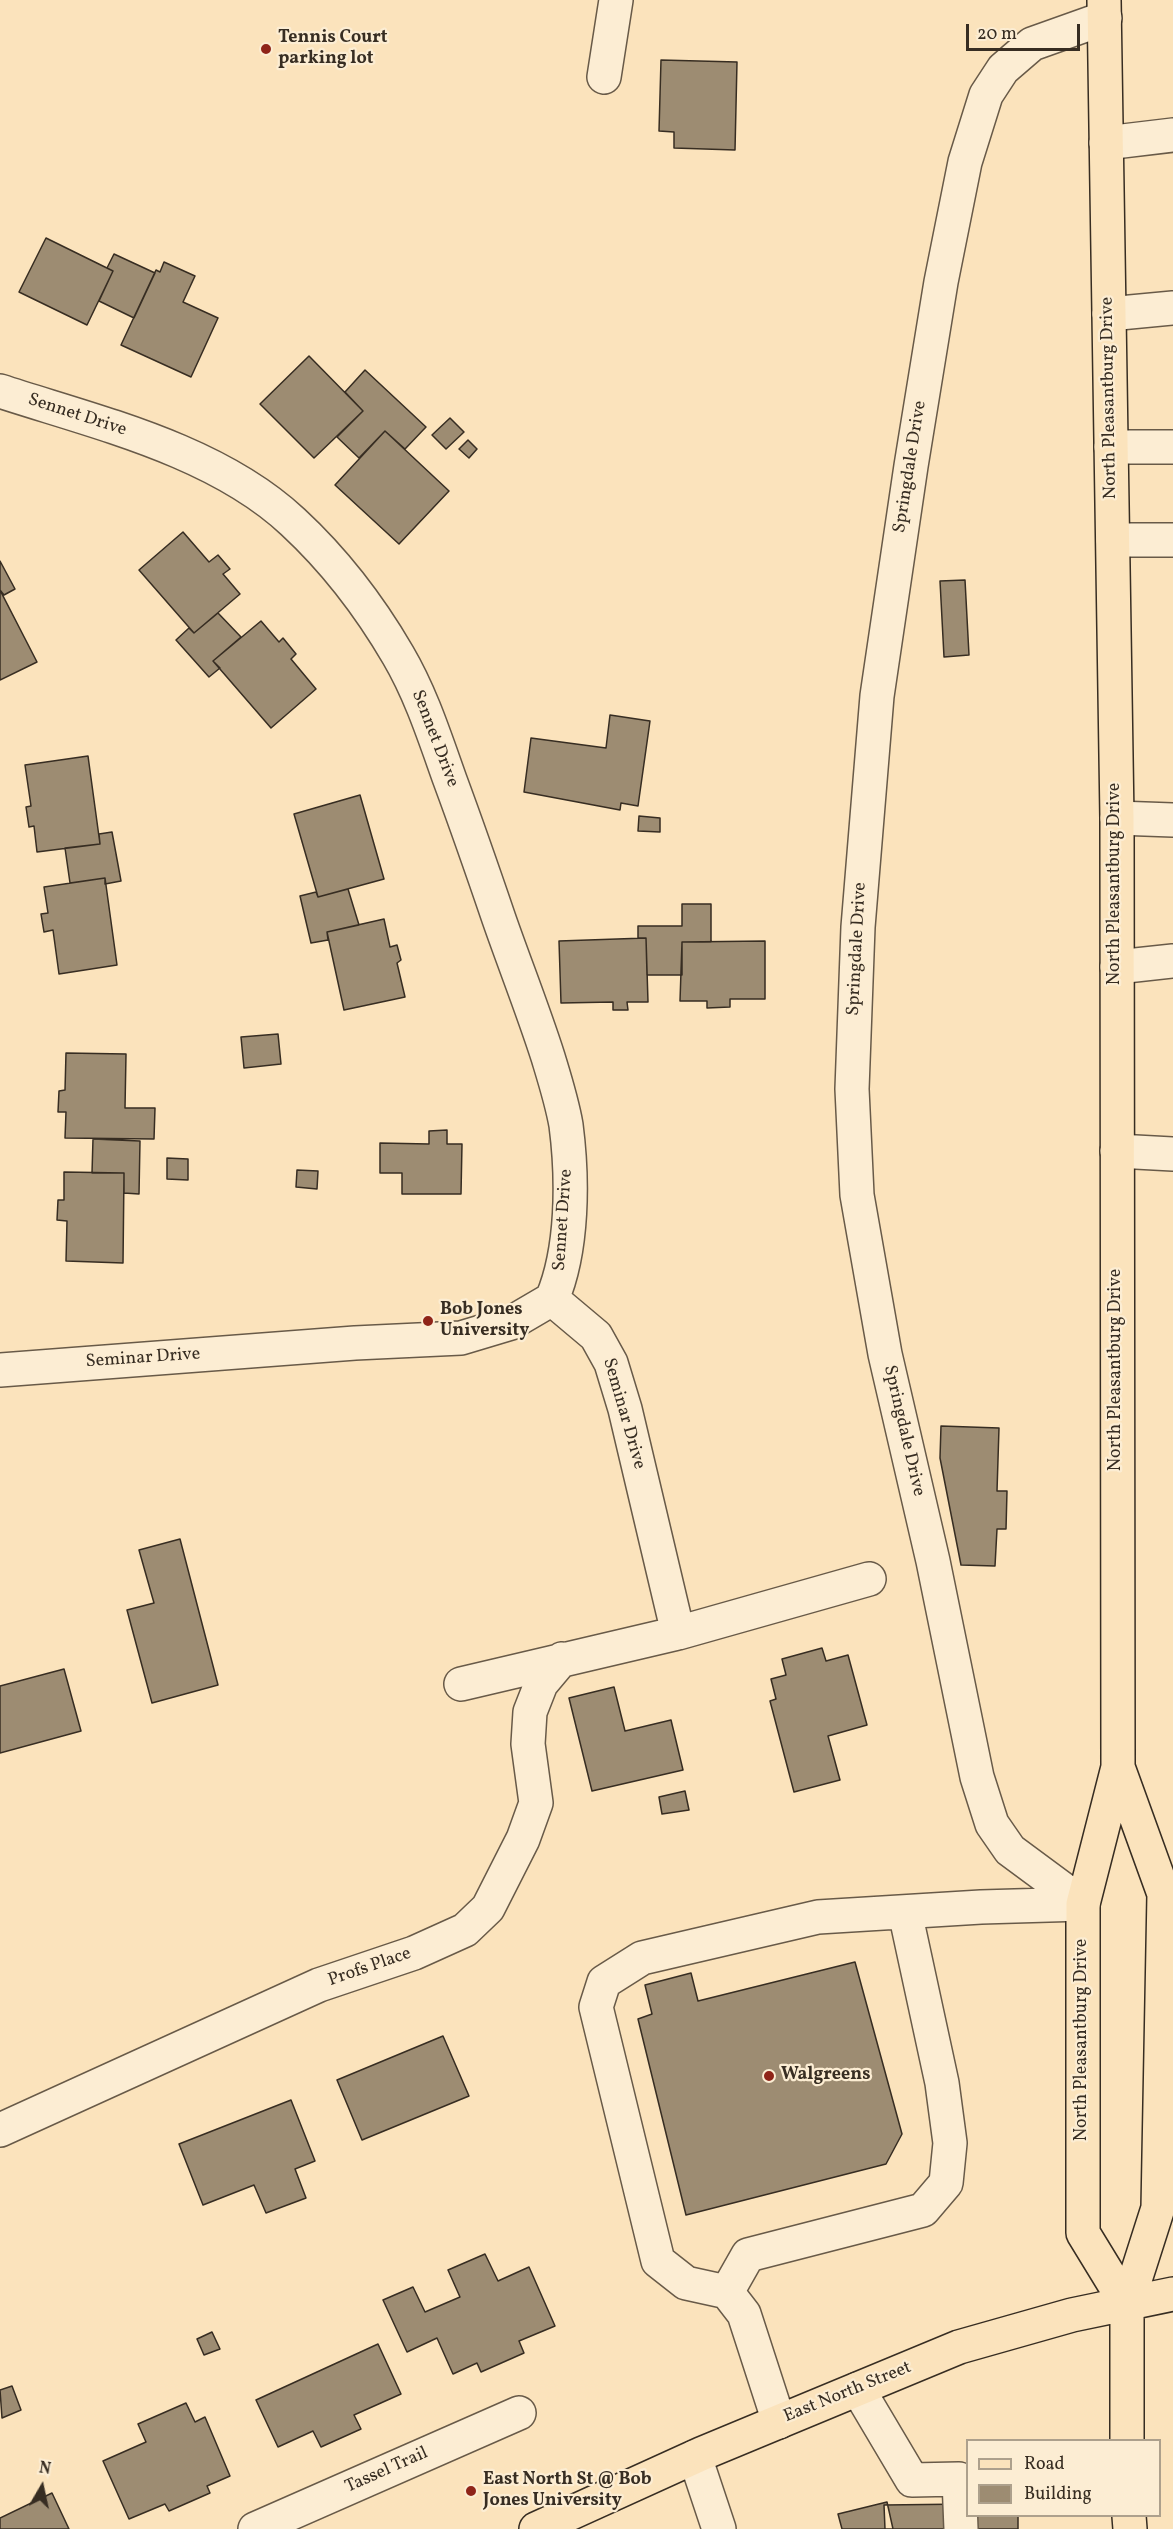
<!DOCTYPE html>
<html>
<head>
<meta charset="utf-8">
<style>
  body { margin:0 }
  #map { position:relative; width:1173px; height:2529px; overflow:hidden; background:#fbe3bc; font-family:Vollkorn,serif }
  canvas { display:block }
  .legend { position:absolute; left:966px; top:2439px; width:195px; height:78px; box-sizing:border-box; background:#fcedd3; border:2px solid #ada08c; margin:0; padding:8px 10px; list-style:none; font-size:18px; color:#372d22 }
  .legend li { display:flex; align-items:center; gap:12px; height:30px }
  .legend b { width:30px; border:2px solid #ada08c }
  .north { position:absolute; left:12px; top:2457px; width:60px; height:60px; -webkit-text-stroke:4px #fcedd3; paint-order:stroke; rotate:9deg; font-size:16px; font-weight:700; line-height:24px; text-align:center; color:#372d22 }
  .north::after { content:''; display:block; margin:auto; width:21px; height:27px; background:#372d22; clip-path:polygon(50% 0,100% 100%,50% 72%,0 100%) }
  .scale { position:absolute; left:966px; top:24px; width:114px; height:27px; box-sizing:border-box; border:3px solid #372d22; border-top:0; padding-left:8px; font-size:18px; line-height:21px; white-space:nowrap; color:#372d22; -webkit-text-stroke:4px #fcedd3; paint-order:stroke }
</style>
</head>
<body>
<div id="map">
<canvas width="1173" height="2529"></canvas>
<ul class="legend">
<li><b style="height:8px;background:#fbe3bc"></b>Road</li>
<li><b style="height:16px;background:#9d8c72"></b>Building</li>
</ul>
<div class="north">N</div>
<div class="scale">20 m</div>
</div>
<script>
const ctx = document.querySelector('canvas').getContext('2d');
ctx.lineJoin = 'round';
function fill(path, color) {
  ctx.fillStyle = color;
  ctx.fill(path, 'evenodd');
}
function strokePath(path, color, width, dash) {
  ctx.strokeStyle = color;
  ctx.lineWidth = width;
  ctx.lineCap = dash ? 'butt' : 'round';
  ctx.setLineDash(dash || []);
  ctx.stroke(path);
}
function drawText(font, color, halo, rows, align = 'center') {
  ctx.font = font + ' Vollkorn,serif';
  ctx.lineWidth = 4.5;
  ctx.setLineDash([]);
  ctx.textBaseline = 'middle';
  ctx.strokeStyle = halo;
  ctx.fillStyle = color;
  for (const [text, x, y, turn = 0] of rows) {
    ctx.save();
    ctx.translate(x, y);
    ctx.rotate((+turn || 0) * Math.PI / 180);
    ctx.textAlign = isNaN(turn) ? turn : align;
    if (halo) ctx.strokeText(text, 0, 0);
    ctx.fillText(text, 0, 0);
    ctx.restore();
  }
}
const building = new Path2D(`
  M661 60 737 62 735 150 674 148V132L659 131Z
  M46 238 113 271 87 325 19 292Z
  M114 254 155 273 134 318 99 301 113 271 107 268Z
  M164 262 195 276 183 302 218 318 191 377 121 345 156 270 160 272Z
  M309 356 363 411 314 458 260 404Z
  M365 370 426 427 405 449 385 431 359 458 337 437 363 411 345 392Z
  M450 418 464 432 446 449 432 435Z
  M385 431 449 491 399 544 335 485Z
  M468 440 477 449 469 458 459 449Z
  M183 532 209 562 218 555 230 569 223 574 240 594 194 633 139 570Z
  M0 561 15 589 4 595 0 590Z
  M965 580 969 655 944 657 940 581Z
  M0 590 37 662 0 680Z
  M218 613 241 637 213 661 220 668 209 677 176 640 189 628 194 633Z
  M261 621 279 642 283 638 296 654 291 659 316 689 271 728 213 661Z
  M610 715 650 721 638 806 621 803 620 810 524 792 531 738 606 748Z
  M88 756 100 844 37 852 34 826 29 827 26 807 31 806 25 765Z
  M360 795 384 879 318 897 294 814Z
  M639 816 660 818V832L638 831Z
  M112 832 121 881 105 884V878L70 883 65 848 100 844 99 834Z
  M105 878 117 965 59 974 53 930 44 932 41 914 48 913 44 887Z
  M348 889 359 925 327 932 328 940 311 943 300 896 316 892 318 897Z
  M682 904H711V942H682V975H647L646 938H638V926H682Z
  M384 919 390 947 397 945 401 960 397 963 405 997 344 1010 327 932Z
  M646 938 648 1002H627L628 1010H613V1002L561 1003 559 941Z
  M765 941V999H730V1007L707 1008V1001H680L682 942Z
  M278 1034 281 1064 244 1068 241 1037Z
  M66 1053 126 1054 125 1108H155L154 1139 65 1138 66 1112H58L59 1091 65 1090Z
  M447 1130V1144H462L461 1194H402V1173H380V1143L429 1144V1131Z
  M93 1139 140 1141 139 1194 124 1193V1173H92Z
  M167 1158 188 1159V1180L167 1179Z
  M297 1170 318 1171 317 1189 296 1187Z
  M64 1172 124 1173 123 1263 66 1261 67 1221 57 1220 58 1200H64Z
  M941 1426 999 1428 997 1491H1007L1006 1529H997L995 1566 961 1565 940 1458Z
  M180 1539 218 1685 152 1703 127 1610 154 1603 139 1550Z
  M822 1648 826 1661 848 1655 867 1725 828 1736 840 1780 794 1792 770 1701 776 1699 771 1679 786 1675 782 1659Z
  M64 1669 81 1731 0 1753V1686Z
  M614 1687 625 1731 671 1720 683 1770 592 1791 569 1698Z
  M685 1791 689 1810 662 1814 659 1797Z
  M855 1962 902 2134 886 2164 686 2215 638 2019 652 2014 645 1985 691 1973 698 2001Z
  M443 2036 469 2096 362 2140 337 2080Z
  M291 2100 315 2161 295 2169 306 2198 266 2213 254 2185 203 2205 179 2144Z
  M485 2254 498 2281 529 2267 555 2326 519 2341 524 2353 481 2372 477 2363 453 2374 437 2338 407 2352 383 2300 413 2287 425 2312 460 2297 448 2270Z
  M212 2332 220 2349 204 2355 197 2339Z
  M378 2344 401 2394 354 2415 361 2429 321 2447 313 2431 278 2447 256 2400Z
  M12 2386 21 2410 2 2418 0 2390Z
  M186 2403 195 2422 205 2417 230 2476 207 2486 210 2493 169 2511 165 2504 129 2519 103 2461 146 2442 138 2424Z
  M52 2493 69 2529H0V2518Z
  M887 2502 893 2529H842L838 2514Z
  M968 2504V2516H1018V2529H885L884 2505Z`);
fill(building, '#9d8c72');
strokePath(building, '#372d22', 1.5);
const minor = new Path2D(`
  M604 77 616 0
  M1106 143 1173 135
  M1109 314 1173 308
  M0 391C98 423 216 450 293 522 334 560 370 607 398 655 421 694 435 738 450 780 467 826 483 872 499 919 515 965 533 1010 548 1057 555 1080 562 1102 566 1125 573 1179 573 1250 552 1299
  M1111 447H1173
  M1113 540H1173
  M1117 818 1173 820
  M1117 967 1173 961
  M1117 1151 1173 1154
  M0 1370 355 1343 461 1338 511 1323 552 1299 596 1336 611 1363 625 1409 678 1633
  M461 1684 678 1633 869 1579
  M1083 1904 1010 1850 992 1824 977 1777 933 1561 885 1354 857 1195 852 1089 858 927 877 696 911 466 941 282 965 162 986 95 1003 69 1032 44 1105 18
  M0 2130 319 1985 414 1953 465 1930 488 1908 523 1839 536 1803 528 1744 530 1712 541 1684 562 1659
  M727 2292 748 2255 923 2210 946 2183 950 2143 942 2083 905 1912
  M858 2389 912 2480 959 2479 961 2529
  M779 2422 744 2314 727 2292 686 2283 658 2261 596 2007 604 1982 642 1958 818 1917 981 1907 1083 1904
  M695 2457 719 2529
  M255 2529 519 2413`);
const major = new Path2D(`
  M1104 0 1117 818 1118 1767 1083 1904V2233L1127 2305
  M1118 1767 1164 1894 1158 2208 1127 2305V2440
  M1129 2516 1130 2529
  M536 2529 701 2454 959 2347 1072 2315 1173 2294`);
strokePath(minor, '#685a48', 36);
strokePath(major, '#372d22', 36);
strokePath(minor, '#fcedd3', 33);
strokePath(major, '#fbe3bc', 33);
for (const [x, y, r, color] of [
  [266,49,6,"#8f2418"],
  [428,1321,6,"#8f2418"],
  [769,2076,6,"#8f2418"],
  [471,2491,6,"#8f2418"]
]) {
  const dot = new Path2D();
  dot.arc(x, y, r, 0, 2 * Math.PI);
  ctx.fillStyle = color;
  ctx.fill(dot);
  strokePath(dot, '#fcedd3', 2);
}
drawText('bold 18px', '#372d22', '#fcedd3', [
  ["Tennis Court",278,39],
  ["parking lot",278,60],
  ["Bob Jones",440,1311],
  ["University",440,1332],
  ["Walgreens",781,2076],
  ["East North St @ Bob",483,2481],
  ["Jones University",483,2502]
], 'left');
drawText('18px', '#372d22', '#fcedd3', [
  ["North Pleasantburg Drive",1110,398,-91],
  ["Sennet Drive",77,416,18],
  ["Springdale Drive",911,467,-81],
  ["Sennet Drive",434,739,69],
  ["North Pleasantburg Drive",1116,884,-90],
  ["Springdale Drive",858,949,-87],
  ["Sennet Drive",564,1220,-86],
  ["Seminar Drive",143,1359,-4],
  ["North Pleasantburg Drive",1117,1370,-90],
  ["Seminar Drive",623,1414,74],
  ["Springdale Drive",903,1431,77],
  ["Profs Place",370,1968,-19],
  ["North Pleasantburg Drive",1083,2040,-90],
  ["East North Street",848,2393,-22],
  ["Tassel Trail",387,2471,-24]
]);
</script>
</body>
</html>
